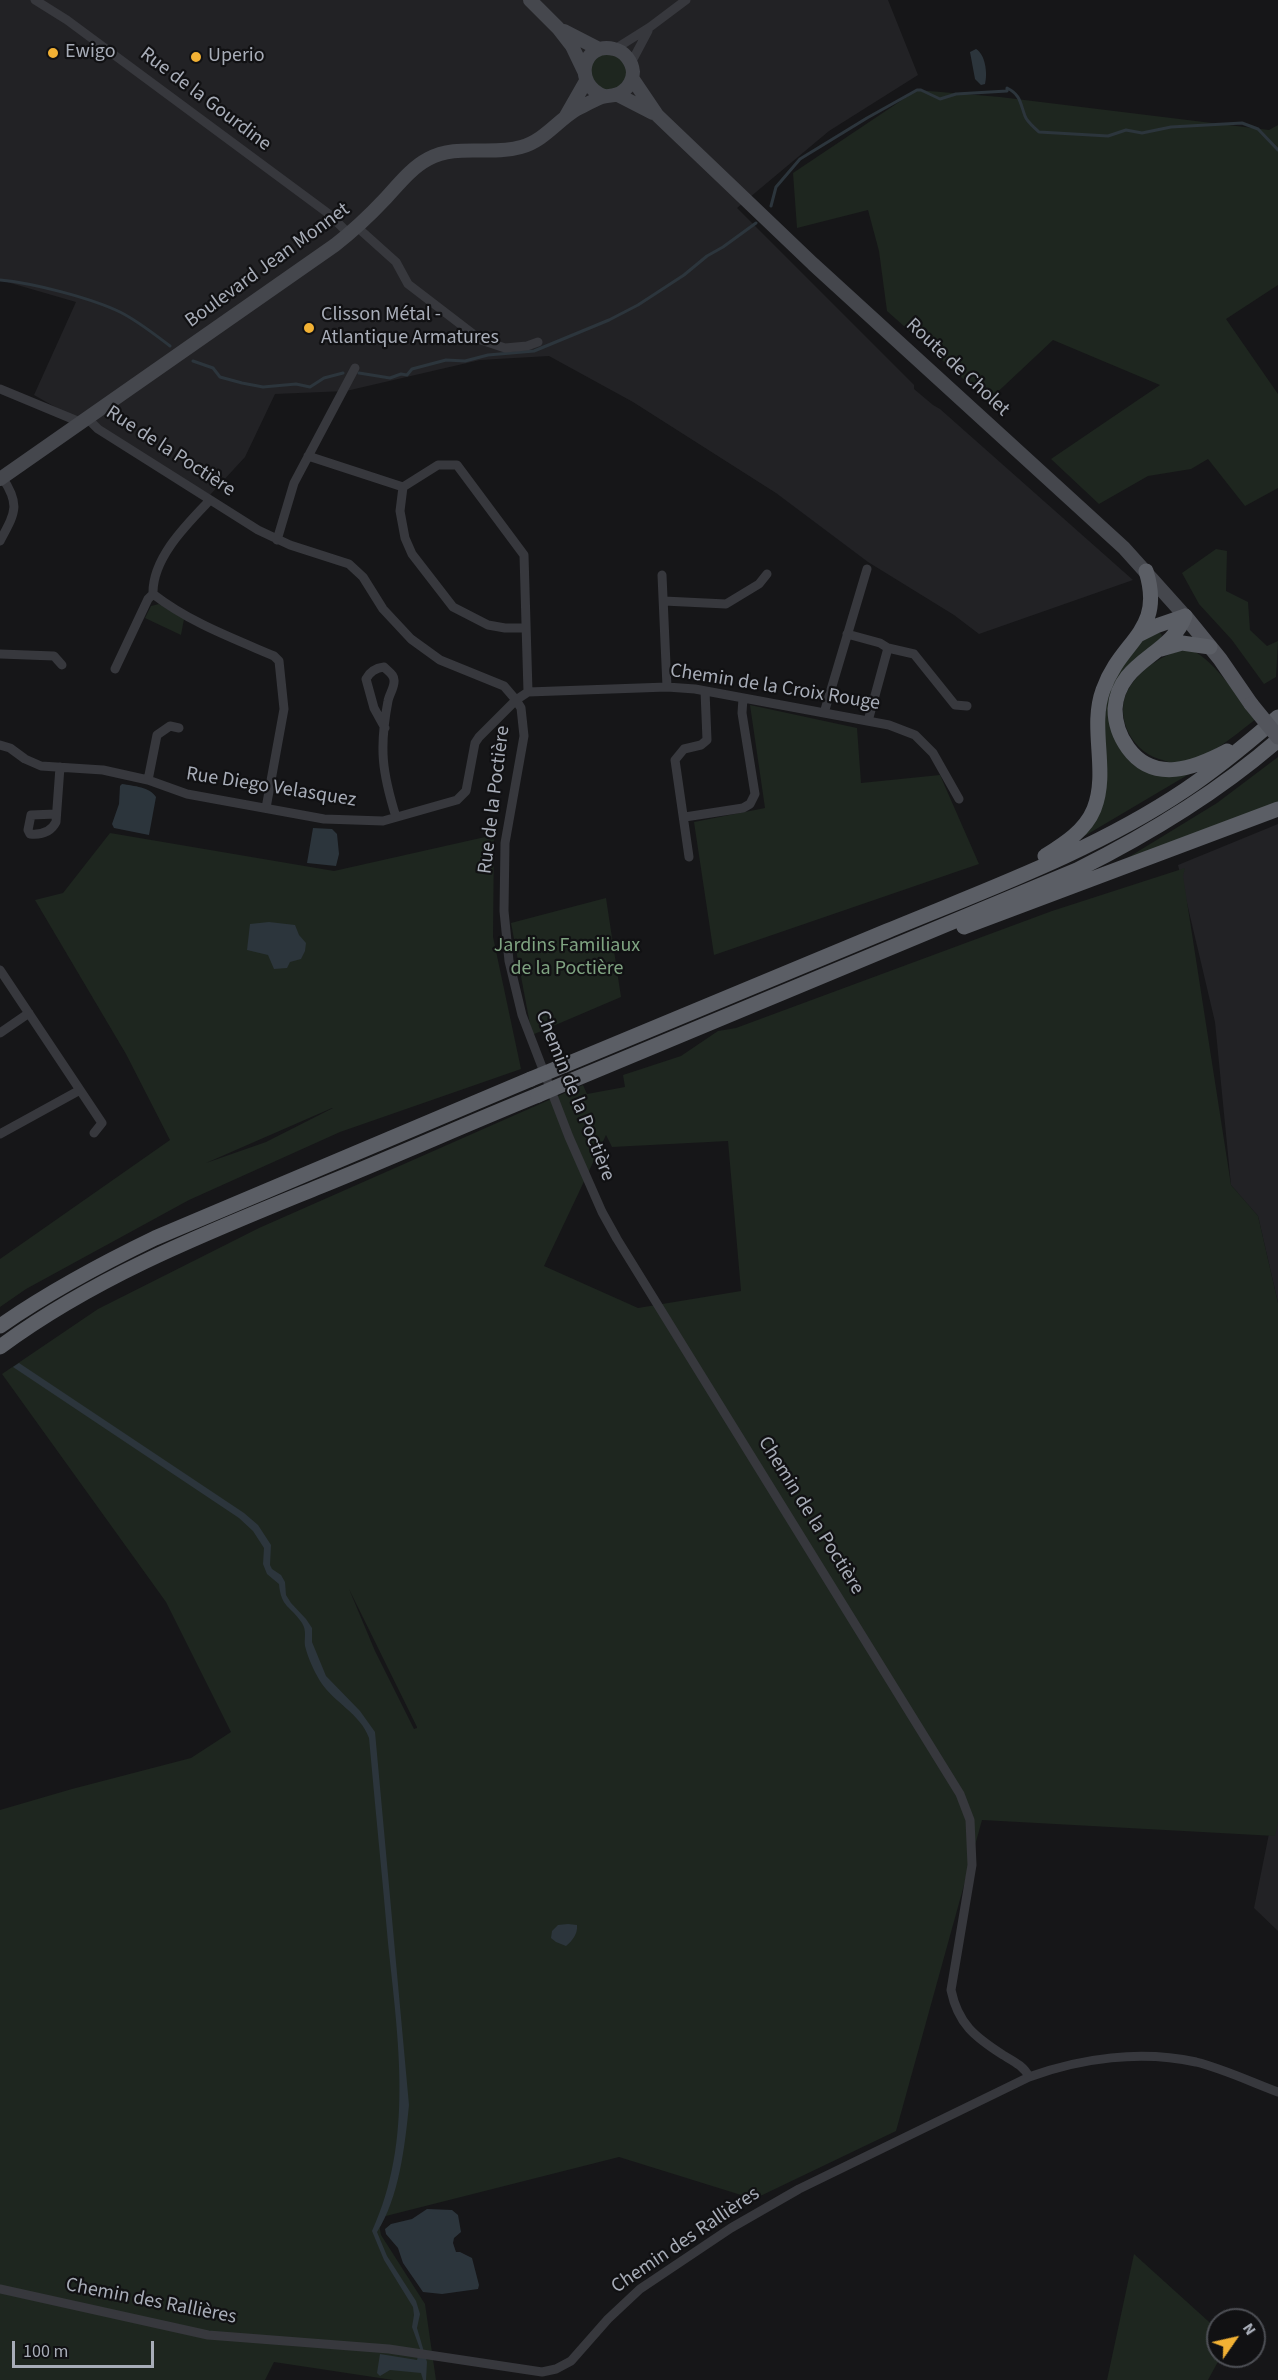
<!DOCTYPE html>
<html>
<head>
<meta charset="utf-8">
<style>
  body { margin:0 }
  #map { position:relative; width:1278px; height:2380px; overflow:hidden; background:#161618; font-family:"Source Sans 3",sans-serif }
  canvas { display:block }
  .north { position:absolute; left:1206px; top:2308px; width:60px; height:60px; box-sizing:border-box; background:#111113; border:2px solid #4d4f55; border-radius:50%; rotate:56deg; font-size:16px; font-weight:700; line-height:24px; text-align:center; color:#a8adb8 }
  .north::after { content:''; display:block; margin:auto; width:21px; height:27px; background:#f2b134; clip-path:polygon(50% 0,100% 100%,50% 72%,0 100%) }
  .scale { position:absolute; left:12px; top:2341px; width:142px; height:27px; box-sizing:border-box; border:3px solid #a8adb8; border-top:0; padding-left:8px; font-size:18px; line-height:21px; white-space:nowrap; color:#a8adb8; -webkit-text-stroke:4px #111113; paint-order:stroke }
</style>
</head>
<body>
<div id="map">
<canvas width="1278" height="2380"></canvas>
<div class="north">N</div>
<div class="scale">100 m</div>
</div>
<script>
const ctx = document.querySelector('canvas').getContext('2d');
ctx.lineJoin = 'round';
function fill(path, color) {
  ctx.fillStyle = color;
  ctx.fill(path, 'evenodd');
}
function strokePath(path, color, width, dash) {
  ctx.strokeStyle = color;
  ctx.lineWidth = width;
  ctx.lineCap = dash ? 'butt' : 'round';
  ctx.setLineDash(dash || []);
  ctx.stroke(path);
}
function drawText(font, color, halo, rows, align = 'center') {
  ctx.font = font + ' "Source Sans 3",sans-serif';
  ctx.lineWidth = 4.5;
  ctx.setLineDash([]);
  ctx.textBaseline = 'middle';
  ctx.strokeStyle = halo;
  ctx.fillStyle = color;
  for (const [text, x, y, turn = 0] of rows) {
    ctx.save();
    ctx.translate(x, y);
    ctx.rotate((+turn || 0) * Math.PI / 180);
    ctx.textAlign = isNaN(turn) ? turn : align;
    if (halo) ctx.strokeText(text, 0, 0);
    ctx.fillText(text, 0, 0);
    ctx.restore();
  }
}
fill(new Path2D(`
  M0 0H888L918 75 829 131 737 208 914 385V389L933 405 940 409 1133 580 979 634 954 615 868 562 776 493 633 402 549 356 480 360 346 391 275 394 245 457 210 495 34 395 76 302 0 280Z
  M1278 824V1303L1258 1216 1231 1185 1215 1022 1178 865Z
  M1278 1789V1931L1254 1908Z`), '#222225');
fill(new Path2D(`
  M590 72a19 19 0 1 1 38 0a19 19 0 1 1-38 0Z
  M917 90 1000 97 1269 130 1278 125V285L1226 319 1278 394V488L1245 506 1208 459 1191 469 1148 476 1099 504 1051 459 1160 385 1053 340 988 401 887 311 879 251 868 210 797 228 793 173Z
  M1216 549 1227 551 1226 591 1248 602 1250 630 1267 646 1278 641 1276 677 1264 684 1232 640 1199 604 1182 573Z
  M159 604 184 619 181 635 145 618 151 606Z
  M1159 632 1162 635 1161 638 1124 669 1115 686 1127 753 1196 770 1076 841 1095 819 1106 702C1112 680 1134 636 1159 632Z
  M1188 649C1210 654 1241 701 1256 719 1232 737 1207 761 1176 763 1171 764 1164 760 1159 759 1129 750 1112 711 1131 685 1143 667 1167 652 1188 649Z
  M750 705 857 728 861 783 940 775 979 864 714 955 694 822 765 808Z
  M1278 757V802L1124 860 1217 803Z
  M110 833 334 871 494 835 493 937 521 1069 340 1132 189 1200 26 1289 0 1307V1259L170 1140 126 1054 35 900 63 893ZM333 1108 266 1142 206 1163 332 1108Z
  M1185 868 1183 876 1231 1185 1258 1216 1278 1303V1822L1275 1836 982 1820 896 2131 754 2199 619 2157 378 2218 381 2235 425 2304 436 2380H393L274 2362 265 2380H0V1810L72 1789 191 1758 231 1732 166 1602 2 1374 98 1309 259 1228 583 1085 587 1094 625 1087 623 1075 681 1056 718 1031 736 1028 1052 911ZM606 1135 612 1147 728 1141 741 1291 638 1308 544 1266ZM349 1589 417 1727V1728L414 1729 375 1651Z
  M606 898 621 997 532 1035 511 923Z
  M1134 2254 1218 2330V2356H1221L1208 2380H1107Z`), '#1e261f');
fill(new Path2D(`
  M976 49C985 54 988 73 985 84L981 85 975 79 970 52Z
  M122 784C134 786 150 787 156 797L149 835 114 828 112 824 119 804 120 786Z
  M313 828 332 829 337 834 339 854 336 866 307 863Z
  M269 922 295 925 299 935 306 943 305 951 301 959 290 962 287 968 274 969 268 955 247 950 250 924Z
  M19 1363 244 1513 258 1525 271 1545 270 1565 272 1569 281 1575 285 1582 286 1595 291 1603 306 1619 312 1628V1642L326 1676 360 1711 375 1732 409 2105C405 2146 399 2198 377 2232L387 2256 416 2301 420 2314 417 2328 427 2362 426 2380H423L421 2373 390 2370 380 2376 377 2373 380 2354 417 2360 420 2349 412 2327 414 2315 413 2307 384 2260 372 2231C414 2140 398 2039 388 1943 382 1874 375 1806 369 1738 360 1713 334 1703 320 1681 314 1671 308 1658 305 1646 304 1638 307 1631 302 1623 291 1606 281 1608 279 1584L267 1574 263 1564 264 1548 253 1531 239 1518 13 1367Z
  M568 1924 577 1925C578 1934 572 1941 566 1946L556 1942 551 1938 552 1931 558 1925Z
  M427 2209 452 2210 458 2215 461 2232 454 2238 453 2243 456 2252H460L472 2258 479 2285 478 2289 442 2294 423 2292 403 2263 398 2248 386 2234 385 2229 391 2224 412 2219Z`), '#2c353c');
strokePath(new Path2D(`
  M771 206 776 187 800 159 867 118 917 90H921L940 99 956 94 1007 91V88C1021 95 1020 103 1025 116 1027 122 1034 127 1039 132L1108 136 1126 130 1142 133 1171 127 1242 123 1258 129 1278 150
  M0 280C33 283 91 298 120 312 138 321 154 334 170 346
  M193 361 213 368 220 377 242 383 263 387 296 384 310 387 324 378 343 373
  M359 373 390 378 401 374 407 375 412 369 446 360 465 361 488 355 534 351 609 320 638 305 684 275 707 256 723 247 756 223`), '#2c353c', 3);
strokePath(new Path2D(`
  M35 0 67 20 329 214 349 234
  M615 49 650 27 686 0
  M631 63 648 31
  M357 227 396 262 408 284 481 340 505 348 527 346 538 342
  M0 389 75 420 78 425
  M87 418 98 429 258 530 290 545 349 564 363 577 383 609 411 639 440 660 504 686 516 700 521 708 524 736 505 843 504 911 509 961 522 1015 569 1137 602 1212 617 1239 960 1794 970 1820 972 1865 951 1990C958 2024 975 2037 1003 2055 1013 2061 1024 2066 1029 2077
  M308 456 403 487 438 465H457L524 555 528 692
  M403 487 400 511 405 538 412 554 453 607 488 625 505 628H526
  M277 540 294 483 355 368
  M0 541C15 513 21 505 2 477
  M662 575 667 687
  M153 594C189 622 232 638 274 656L279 661 284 709 266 808
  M664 601 726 604 759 584 767 574
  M847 634 880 643 888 648 914 654 955 705 967 706
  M0 654 54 656 62 665
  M115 669 148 599 153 594C152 558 187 524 210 500
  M824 713 867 569
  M868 721 888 648
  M385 728 374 708 366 679C370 671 376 668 384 667 389 672 395 675 394 682 394 688 389 695 388 701 379 748 382 772 396 817
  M0 745 10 748 25 759 41 766 103 770 148 780 187 794 324 819 383 821 457 800 466 791 475 743 479 737 516 700 528 692 667 687 695 689 889 725 915 735 933 753 959 799
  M148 780 157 735 170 726 179 728
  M56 814 31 815 28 830 30 834C41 835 51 832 56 822L60 767
  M685 817 743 808 750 804 755 794 742 713 743 698
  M689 857 675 760 684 749 701 745 707 740 705 691
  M0 970 102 1123 94 1133
  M0 1033 29 1013
  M0 1134 80 1090
  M0 2289 208 2335 389 2349 542 2372 556 2369 571 2361 608 2319 640 2289 731 2228 799 2189 1029 2077C1081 2058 1141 2050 1196 2062 1224 2069 1251 2082 1278 2092`), '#37383d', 9);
strokePath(new Path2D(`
  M530 0 558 28 572 46 584 71
  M564 31 599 49
  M632 78 657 115 813 264 1124 548 1185 616
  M618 95 653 113
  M566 116 586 81
  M0 479 335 245C353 231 369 216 385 199 398 185 411 168 428 159 457 143 490 156 521 147 544 141 558 120 577 109 585 105 594 100 602 97 609 95 616 97 623 91 629 87 633 79 633 72 632 61 624 51 614 49 583 41 572 84 604 96`), '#45474d', 14);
strokePath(new Path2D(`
  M1185 616 1220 659 1251 704`), '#53555c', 15);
strokePath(new Path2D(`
  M1185 616C1171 656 1118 660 1115 709 1115 723 1120 737 1128 748 1154 784 1195 768 1227 751
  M1138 635 1156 626 1185 616
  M1161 649 1182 643 1210 647
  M1045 856C1064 844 1085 831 1094 809 1109 771 1089 728 1103 690 1121 639 1165 632 1146 571
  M964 927 1278 809
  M565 1065C672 1020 780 976 887 931 988 889 1094 851 1185 790 1218 768 1248 743 1278 717
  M573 1080 1077 870C1149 834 1217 793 1278 740
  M0 1326C49 1292 101 1264 155 1238L531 1079
  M0 1347C96 1276 206 1233 316 1188 391 1158 464 1125 538 1095`), '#5b5e65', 15);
strokePath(new Path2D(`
  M1251 704 1278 737`), '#53555c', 15);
strokePath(new Path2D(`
  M531 1079 565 1065
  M538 1095 573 1080`), '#5b5e65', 15);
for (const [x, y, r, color] of [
  [53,53,6,"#f2b134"],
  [196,57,6,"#f2b134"],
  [309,328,6,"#f2b134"]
]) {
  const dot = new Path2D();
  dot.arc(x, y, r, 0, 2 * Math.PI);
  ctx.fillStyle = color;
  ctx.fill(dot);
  strokePath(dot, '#111113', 2);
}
drawText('20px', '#a8adb8', '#111113', [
  ["Ewigo",65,53],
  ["Uperio",208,57],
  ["Clisson Métal -",321,316],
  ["Atlantique Armatures",321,339]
], 'left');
drawText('20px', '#a8adb8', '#111113', [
  ["Rue de la Gourdine",205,100,37],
  ["Boulevard Jean Monnet",268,266,-36],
  ["Route de Cholet",957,368,43],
  ["Rue de la Poctière",170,452,33],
  ["Chemin de la Croix Rouge",775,688,9],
  ["Rue Diego Velasquez",271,788,9],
  ["Rue de la Poctière",495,800,-83],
  ["Chemin de la Poctière",574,1096,68],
  ["Chemin de la Poctière",810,1516,58],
  ["Chemin des Rallières",686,2241,-34],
  ["Chemin des Rallières",151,2302,11]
]);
drawText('20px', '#7fa381', '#111113', [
  ["Jardins Familiaux",567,947],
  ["de la Poctière",567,970]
]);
</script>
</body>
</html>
